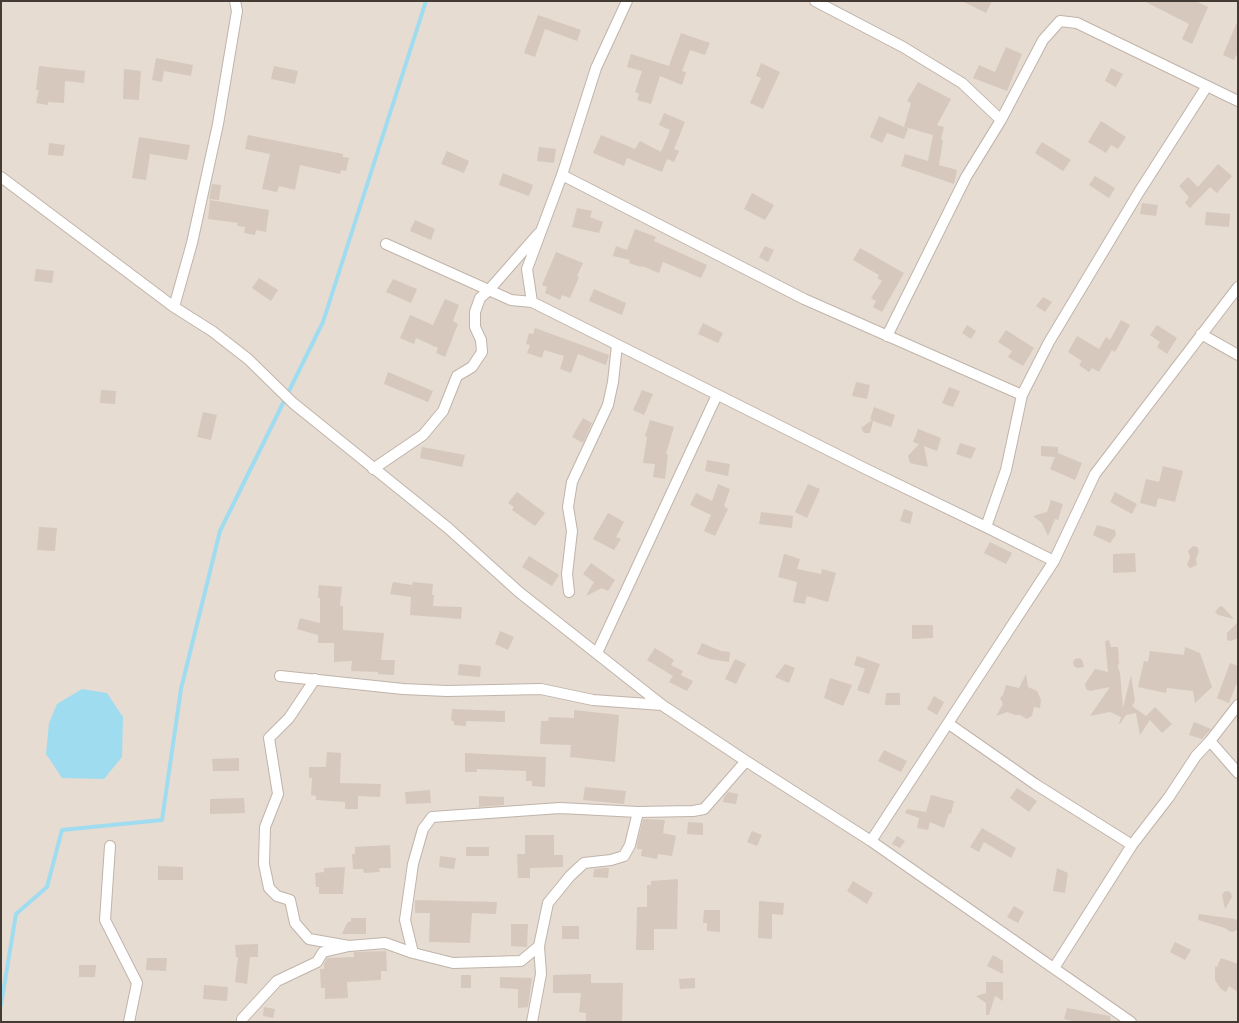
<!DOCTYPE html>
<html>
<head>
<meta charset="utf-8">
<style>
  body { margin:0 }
  #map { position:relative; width:1239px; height:1023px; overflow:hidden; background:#f2ebe4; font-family:"Public Sans",sans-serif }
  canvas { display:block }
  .frame { position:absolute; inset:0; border:2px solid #443b34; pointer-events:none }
</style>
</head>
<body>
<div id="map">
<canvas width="1239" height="1023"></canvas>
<div class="frame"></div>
</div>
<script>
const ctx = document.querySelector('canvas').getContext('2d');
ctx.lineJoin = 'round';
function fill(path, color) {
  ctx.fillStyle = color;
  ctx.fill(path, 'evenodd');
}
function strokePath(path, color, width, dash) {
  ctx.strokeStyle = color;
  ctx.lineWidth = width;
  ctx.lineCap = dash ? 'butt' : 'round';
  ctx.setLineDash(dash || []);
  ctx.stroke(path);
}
fill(new Path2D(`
  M1 1H1238V1022H1Z`), '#e6dcd2');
fill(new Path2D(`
  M82 689 107 693 123 717 122 757 104 779 62 778 46 754 49 723 57 704Z`), '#a0dcef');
strokePath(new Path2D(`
  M1 1005 16 914 47 887 62 830 162 820 181 689 220 531 323 322 426 1`), '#a0dcef', 4);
fill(new Path2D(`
  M962 1H992L986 13Z
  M1144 1H1196L1208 7 1192 44 1182 39 1189 24Z
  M538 15 581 30 577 41 545 29 535 57 524 53Z
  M1238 20V52L1234 60 1223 55Z
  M681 33 710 43 705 55 690 50 682 71 686 72 682 85 660 76 651 104 637 100 639 94 635 92 642 71 627 67 631 54 669 66Z
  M1006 47 1022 54 1007 91 973 78 979 65 995 72Z
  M156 58 193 65 191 76 164 71 162 82 152 80Z
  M761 63 780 72 763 109 750 103 761 78 756 76Z
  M39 66 85 71 84 83 65 81 64 103 48 102V105L36 103 39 90H36Z
  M274 66 298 71 295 84 271 79Z
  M1111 68 1123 74 1116 87 1105 81Z
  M124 69 141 71 139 100 123 99Z
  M918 82 951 99 937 125 944 127 941 140H943L939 165 957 170 954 184 901 166 905 154 928 161 933 135 905 127 908 129 904 139 887 133 882 143 870 137 879 116 904 127 911 103 907 101Z
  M664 113 685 122 674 149 679 151 674 162 667 159 662 172 627 158 624 166 593 153 601 135 635 149 640 141 661 152 670 130 659 125Z
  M1101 121 1126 137 1118 149 1111 145 1106 153 1088 142Z
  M248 135 343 154V157L349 158 346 171 341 170 340 174 300 165 295 190 279 186 277 192 262 189 270 154 245 149Z
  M139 137 190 145 187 160 150 154 146 180 132 178Z
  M1042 142 1071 160 1063 171 1035 153Z
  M49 143 65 145 63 156 48 155Z
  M539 147 556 149 554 163 537 161Z
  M447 151 469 161 464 173 441 164Z
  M1218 164 1232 176 1217 193 1210 187 1190 208 1185 203 1189 197 1179 186 1188 177 1198 187Z
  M503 173 533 185 529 196 499 185Z
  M1095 176 1115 188 1109 198 1089 185Z
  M212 184 221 185 219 200 209 199Z
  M752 193 774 205 765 220 744 209Z
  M210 200 269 210 266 232 256 230 255 235 244 233 245 227 237 226 238 223 208 219Z
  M1142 203 1158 205 1156 216 1140 214Z
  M577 208 592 211 590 217 603 222 599 233 572 227Z
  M1206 212 1230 214 1229 227 1205 225Z
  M415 220 435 229 431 240 410 231Z
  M635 229 656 237 654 241 707 265 701 278 663 262 659 273 642 266 641 267 629 263 630 260 613 256 616 246 627 250Z
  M765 246 774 250 768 262 759 257Z
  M860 248 904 273 882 312 873 307 876 301 871 298 882 281 877 278 879 275 853 260Z
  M556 252 583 263 577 276 579 277 570 298 562 295 560 300 545 293 547 287 542 285Z
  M36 269 54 271 52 283 34 281Z
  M259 278 278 290 271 301 252 288Z
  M393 279 417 289 411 303 386 292Z
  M594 289 626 303 622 315 589 301Z
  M1043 297 1052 302 1045 312 1036 306Z
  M445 299 459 305 453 321 458 324 445 357 436 353 438 348 416 338 414 344 400 338 410 315 433 325Z
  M1121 320 1130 325 1115 352 1112 350 1099 372 1092 368 1089 372 1079 365 1082 361 1068 352 1077 336 1099 349 1106 337 1110 340Z
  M703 323 723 333 718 343 698 334Z
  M967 325 976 331 971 339 962 333Z
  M1157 325 1177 338 1167 354 1157 347 1160 342 1150 335Z
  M535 328 609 355 606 365 578 354 571 373 560 369 564 356 544 350 542 358 527 353 530 345 526 344 529 333 533 334Z
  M1006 330 1034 348 1023 366 1008 357 1012 351 998 342Z
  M388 372 433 391 428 402 384 384Z
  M856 382 870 385 867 399 852 396Z
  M949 387 960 391 953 407 942 403Z
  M101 390 116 391 115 404 100 403Z
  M642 390 653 394 644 415 633 410Z
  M874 407 895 415 891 427 873 421 870 433H864L861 428 872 420 870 419Z
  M203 412 217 415 211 440 197 437Z
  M583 418 592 423 583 443 572 437Z
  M650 420 674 427 666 454H668L665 479 653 477 655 464 643 463 647 437 645 436Z
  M918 429 941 438 937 451 924 446 928 467 910 463 908 456 919 444 913 442Z
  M960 443 976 448 971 459 956 454Z
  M1041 446 1058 447V453L1082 463 1075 480 1050 469 1055 457 1041 456Z
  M422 447 465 455 462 467 420 458Z
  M707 460 730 464 728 476 705 471Z
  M1163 466 1183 471 1175 502 1158 498 1156 507 1140 503 1146 479 1159 482Z
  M718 484 730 489 724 506 728 509 715 536 704 531 711 515 690 505 696 493 712 501Z
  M808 484 820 489 807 518 795 512Z
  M517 492 545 513 535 526 512 510 514 507 508 503Z
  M1115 492 1137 504 1132 514 1110 502Z
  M1051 500 1063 504 1058 520 1055 519 1048 536 1042 523 1033 516 1047 512Z
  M904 509 913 512 910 524 900 521Z
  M761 512 793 516 792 528 759 524Z
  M608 513 624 522 616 537 621 539 614 550 593 539Z
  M1097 525 1115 530 1116 535 1110 543 1093 535Z
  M39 527 57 528 55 551 37 550Z
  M990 542 1012 553 1006 564 984 553Z
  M1193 546 1197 547 1199 551 1196 559 1197 565 1190 568 1187 565 1190 557 1188 551Z
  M1135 553 1136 572 1113 573V554Z
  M784 554 800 559 797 569 821 574 822 569 836 573 828 602 807 596 805 604 793 602 797 582 778 577Z
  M529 556 559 575 552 586 522 567Z
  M591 563 615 580 608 591 602 588 586 596 594 582 583 574Z
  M393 582 412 585 413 582 433 584 432 595H434L433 606 462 607 461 619 410 615 411 597 390 594Z
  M319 585 342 587 340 606H343V630L384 633 381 660H395L394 675 378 674V672L351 671 352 661 334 662V643H318V635L297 629 300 618 320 623V598H318Z
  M1220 606 1223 607 1234 619 1218 615 1215 612Z
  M1238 622V638L1231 641 1227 640V633Z
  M912 625H933V638L912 639Z
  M500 631 514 637 508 650 495 644Z
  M1109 640 1111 647H1118L1119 665 1117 664 1120 673 1123 708 1131 675 1135 701 1132 706 1146 716 1155 707 1172 724 1162 733 1150 720 1140 735 1136 713 1126 715 1120 724H1119L1121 717 1110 712 1090 716 1110 687 1090 691 1086 689 1085 684 1095 669 1108 672 1105 641Z
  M702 643 721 651 730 652 729 662 710 659 697 654Z
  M1185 647 1200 653 1212 687 1195 703 1193 691 1167 688 1166 693 1138 687 1144 661 1148 662 1150 651 1184 655Z
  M655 648 674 660 671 665 683 671 681 675 693 681 687 691 669 682 673 676 647 660Z
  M857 656 880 664 869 694 857 690 865 669 854 665Z
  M1079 658 1082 660 1084 667 1077 668 1074 666 1073 662 1075 659Z
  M735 659 746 664 736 684 725 679Z
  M1230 663 1238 666V680L1229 703 1217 698Z
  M459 664 481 666 480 677 458 675Z
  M785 664 795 668 789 683 775 677Z
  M1026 674 1028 687 1037 691 1041 700 1040 708 1034 707 1032 716 1027 719 1020 715H1015L1007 712 996 716 1003 704 1000 698 1003 695 1006 685 1019 688Z
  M830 678 852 685 843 706 824 698Z
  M886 693H900V705H885Z
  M934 696 944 702 937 715 927 709Z
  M452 709 505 711V722L466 721V726L454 725V721H451Z
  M574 710 619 715 615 762 570 757 571 745 540 744 541 721H548L549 717 574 718Z
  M1194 722 1211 729 1202 739 1189 735Z
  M884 750 907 761 901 772 878 761Z
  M327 752 341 753 340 783 381 784 380 797 358 796V809H345V802L316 800V796L311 795 312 778H309V767H326Z
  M465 753 546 757 545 787 532 786V781H526V771L477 769V772H465Z
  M239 758V771H213L212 759Z
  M585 787 626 791 624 804 583 800Z
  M1017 788 1037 801 1029 812 1010 798Z
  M430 790 431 803 406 804 405 792Z
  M728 792 738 794 736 804 723 802 724 797Z
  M931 795 954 801 951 814 949 813 944 828 930 822 928 830 917 828 919 818 905 813 907 809 926 812Z
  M479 796 504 797V805L479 807Z
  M244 798 245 813 210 814V799Z
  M643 819 665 820 663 833 676 836 672 856 658 854 657 859 641 856 642 849H637V844Z
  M688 822 703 823V835L687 834Z
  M982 828 1016 848 1011 858 984 842 979 852 970 847Z
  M752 831 762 835 757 846 747 842Z
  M525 835H554V855H563V867L530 868V878H518L517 854H525Z
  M897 836 905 841 900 848 892 844Z
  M390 845 391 868H379L380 872 364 873 363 869H353L352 854H355V847Z
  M466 847H489V856H466Z
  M440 856 456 858 454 869 439 867Z
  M158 866 183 867V880H158Z
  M345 867 343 894H319V887H316L315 873 324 872V868Z
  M604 868H609L608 878 593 877 594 869Z
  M1057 868 1068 873 1065 893 1053 891Z
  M678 879 677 929H654V950H636L637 907H647V885H651V881Z
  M853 881 873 893 867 904 847 891Z
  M1228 891 1231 893 1232 897 1225 909 1222 895 1224 892Z
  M415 900 497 902 496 914 472 913 470 943 429 942 430 913H415Z
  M759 901 784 903 783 915 772 914V939L758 938Z
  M1014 906 1024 912 1018 923 1007 917Z
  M704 910H720V932L707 931V923H703Z
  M1199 914 1235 919 1238 922V929L1233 932 1229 931 1225 928 1198 920Z
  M351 918H366V934H342L347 923 351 921Z
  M511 924H528L527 947 511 946Z
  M562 926H579V939H562Z
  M1175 942 1191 950 1185 960 1170 952Z
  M258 944V957H250L247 984 235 982 238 957H236L235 945Z
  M386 951 387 971H381V980L347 982 348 998 325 999V988H321L320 969H324V964L327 958 354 957V952Z
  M993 955 1003 961V974L987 966Z
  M147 958H167L166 971 146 970Z
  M1221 958 1238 964V992L1229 986 1226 992 1221 989 1215 980V966L1217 967Z
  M79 965H96L95 977H79Z
  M591 974V983H623L622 1022H586V1013L579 1012 581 993H553V975Z
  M461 975H471V988H461Z
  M500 977 532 978 528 1007 518 1008V989L500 988Z
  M695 978V988L680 989 679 979Z
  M986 982H1003V1001L995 996 989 1015H986V1003L976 996 986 993Z
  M204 985 228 987 227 1001 203 999Z
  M264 1007 275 1009 273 1018 263 1016Z
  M1067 1008 1110 1016 1111 1022H1076L1064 1019Z`), '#d6c8bc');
const minor = new Path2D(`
  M627 1 596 68 562 175 527 269 532 302 866 469 986 527 1054 561
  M815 1 903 47 962 83 1001 120
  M562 175 804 299 1022 395
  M1 177 174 307 212 331 248 359 293 403 448 528 519 592 662 705 746 761 871 841 1131 1022
  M386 244 511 300 532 302
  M174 307 192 243 218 124 237 11 235 1
  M1201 334 1238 355
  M887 336 966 177 1001 120 1043 40 1060 21 1077 23 1238 101
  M373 469 423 435 443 411 457 376 472 367 482 352 481 340 475 327V312L480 298 489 290 539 233
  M986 527 1006 470 1022 395 1049 342 1139 192 1207 86
  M569 592 567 574 572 531 568 507 572 482 608 405 613 382 617 345
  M597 653 717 395
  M280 676 403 689 447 691 541 689 593 700 662 705
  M315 679 289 718 269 738 278 794 265 827 264 864 269 888 277 896 290 900 295 923 309 939 349 946
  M949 724 1035 784 1132 845
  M1210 741 1238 773
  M871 841 1054 561 1095 474 1238 287
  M110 846 105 920 137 983 129 1022
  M413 953 405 920 413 864 423 829 432 817 560 808 638 812 693 811 704 809 746 761
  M1054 968 1132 845 1169 797 1196 756 1210 741 1238 705
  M242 1022V1019L277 981 317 962 323 952 349 946 385 943 413 953 453 963 521 961 539 946
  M532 1022 541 974 539 946 548 903 570 876 584 863 611 860 624 856 630 845 638 812`);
strokePath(minor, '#c0b4aa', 12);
strokePath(minor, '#fff', 10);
</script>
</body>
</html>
